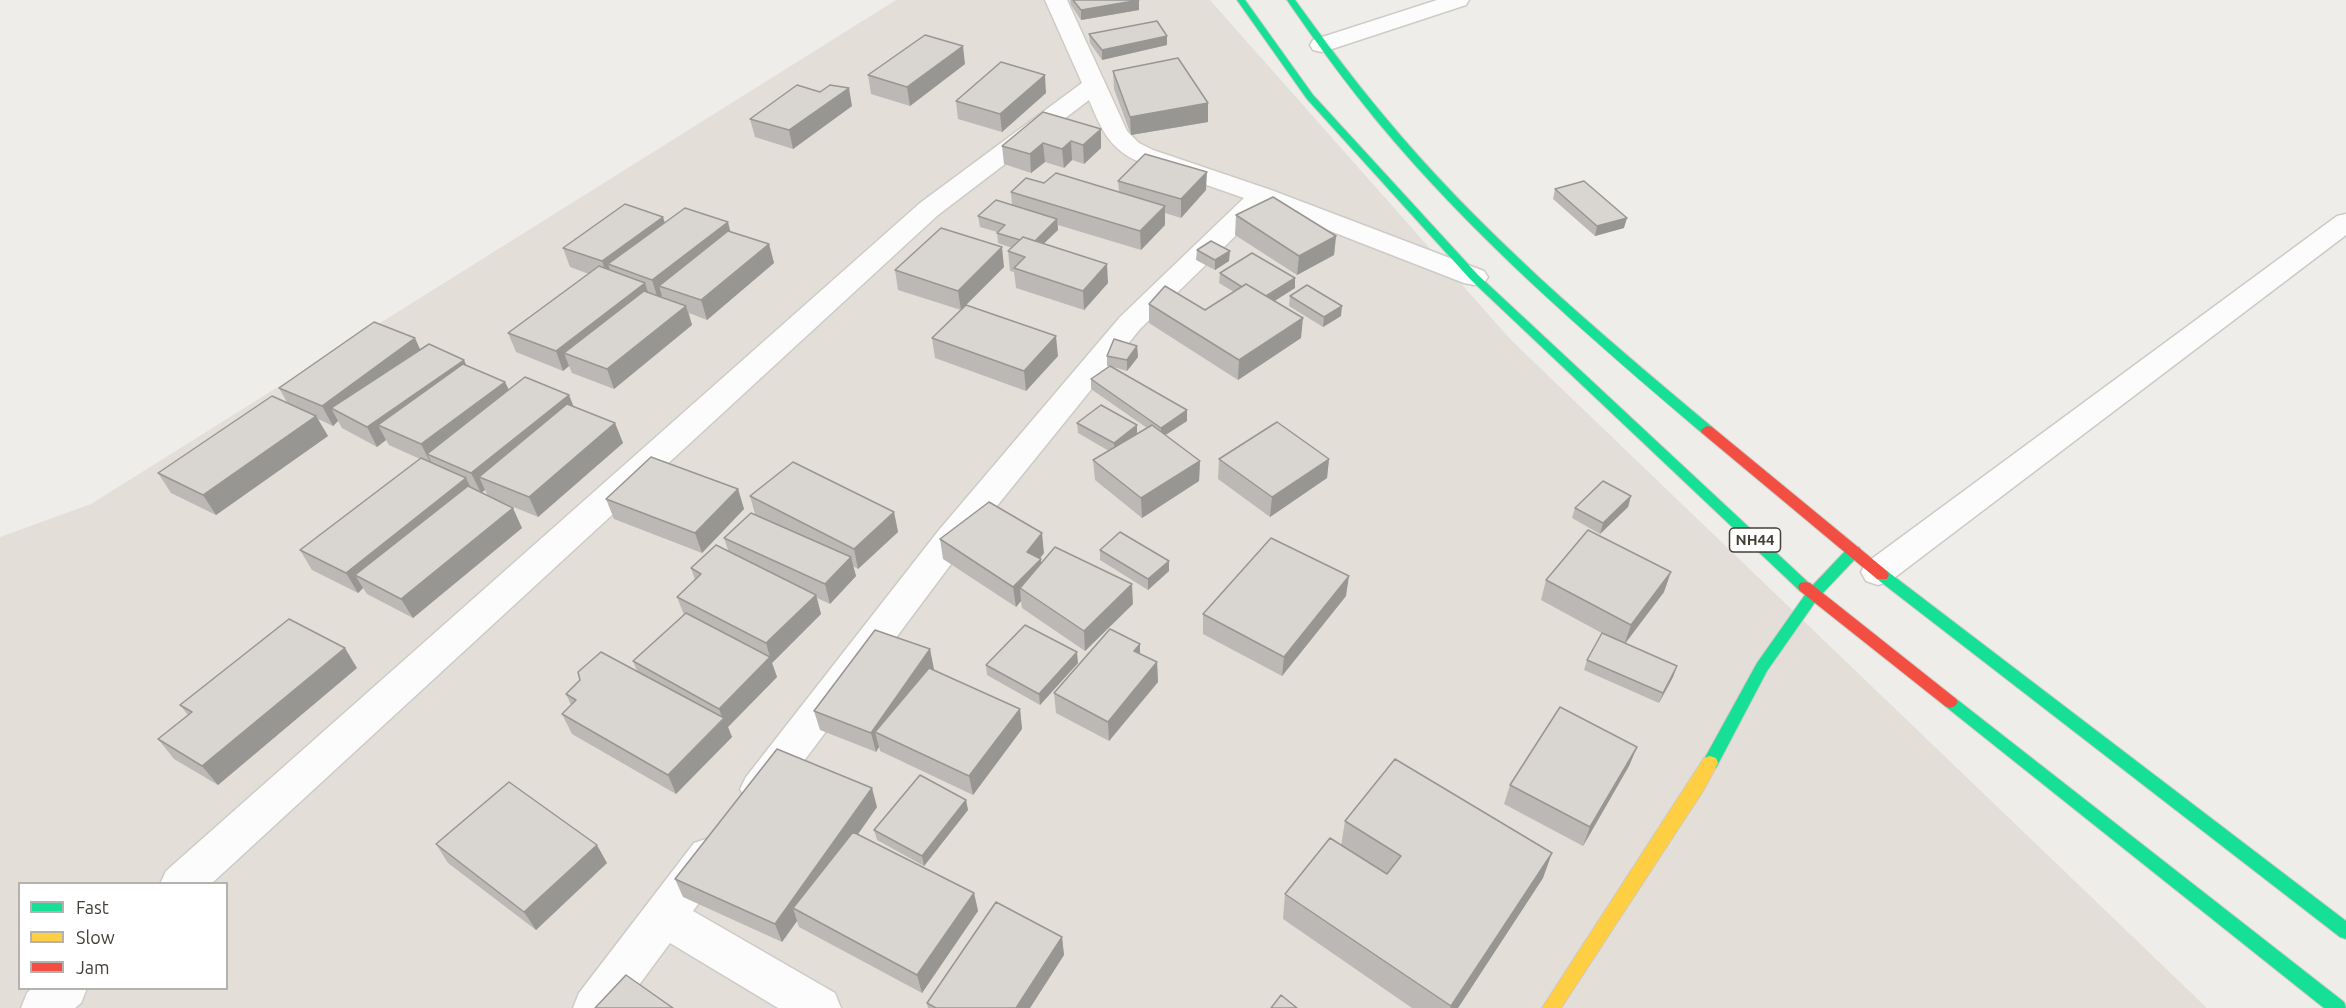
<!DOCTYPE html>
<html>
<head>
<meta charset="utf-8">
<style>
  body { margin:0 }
  #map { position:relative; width:2346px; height:1008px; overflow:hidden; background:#efedea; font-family:Ubuntu,sans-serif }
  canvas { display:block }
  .legend { position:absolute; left:18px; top:882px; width:210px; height:108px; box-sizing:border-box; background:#fff; border:2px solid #b4b2af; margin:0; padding:8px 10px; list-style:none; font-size:18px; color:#443f37 }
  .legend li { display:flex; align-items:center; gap:12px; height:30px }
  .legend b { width:30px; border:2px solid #b4b2af }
</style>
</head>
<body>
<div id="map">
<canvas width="2346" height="1008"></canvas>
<ul class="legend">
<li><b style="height:8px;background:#16e098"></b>Fast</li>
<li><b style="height:8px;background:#ffcf43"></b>Slow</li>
<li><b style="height:8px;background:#f24e42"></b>Jam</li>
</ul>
</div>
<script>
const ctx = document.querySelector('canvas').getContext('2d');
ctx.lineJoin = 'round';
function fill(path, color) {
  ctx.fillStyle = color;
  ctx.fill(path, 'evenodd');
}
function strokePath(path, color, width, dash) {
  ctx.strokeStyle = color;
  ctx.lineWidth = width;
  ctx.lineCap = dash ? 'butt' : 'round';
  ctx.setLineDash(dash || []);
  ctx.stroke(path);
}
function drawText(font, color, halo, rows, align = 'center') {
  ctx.font = font + ' Ubuntu,sans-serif';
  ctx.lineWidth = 5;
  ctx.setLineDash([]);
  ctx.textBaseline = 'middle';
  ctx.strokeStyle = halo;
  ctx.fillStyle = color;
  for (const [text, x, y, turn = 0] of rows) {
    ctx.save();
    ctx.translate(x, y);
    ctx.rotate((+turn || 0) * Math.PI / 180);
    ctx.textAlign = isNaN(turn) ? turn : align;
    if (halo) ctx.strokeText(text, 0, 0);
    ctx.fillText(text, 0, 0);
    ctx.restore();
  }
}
fill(new Path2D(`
  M896 0H1210L1511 340 2207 1008H0V537L91 504ZM20 884H226V988H20Z`), '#e3dfd8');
const street = new Path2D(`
  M1045 0H1067L1127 131 1139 143 1153 150 1271 190 1484 271 1488 277 1484 283 1474 285 1464 283 1266 206 1140 329 963 548 774 801 760 806 746 801 740 789 746 777 939 530 1120 317 1244 198 1135 160C1108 147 1100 126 1089 100L938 215 211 884H160L166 871 920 203 1082 83Z
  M1437 0H1469L1466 5 1329 50 1321 52 1313 50 1310 45 1313 40Z
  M2346 214V235L1890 581 1878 585 1866 581 1861 572 1866 563 2337 216Z
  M709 838 724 843 730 856 724 869 693 911 835 993 841 1008H778L670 943 622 1008H573L579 993 694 843Z
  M32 988H87L81 1003 75 1008H21L27 993Z`);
const fast = new Path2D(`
  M1237 0H1245L1313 95 1478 275 1812 586 1849 547H1859L1861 551 1859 555 1818 598 1767 671 1716 768 1710 770 1704 768 1702 763 1757 663 1807 592 1800 591 1470 279 1307 99Z
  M1287 0H1295C1324 40 1353 79 1384 116 1480 232 1596 330 1712 427L1713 430 1712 433H1702C1588 336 1473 237 1377 121 1345 82 1315 41 1287 0Z
  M1882 570 1887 571 2346 921V939L2340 937 1877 579 1875 575 1877 571Z
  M1950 696 1955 698 2344 1002 2346 1008H2324L1945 706 1942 702 1945 698Z`);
const slow = new Path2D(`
  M1710 756 1716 758 1718 763 1703 791 1561 1008H1542L1704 758Z`);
const jam = new Path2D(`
  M1707 426 1712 427 1887 571 1889 575 1887 579H1877L1702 433 1701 430Z
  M1805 582 1810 583 1955 698 1958 702 1955 706 1950 708 1945 706 1800 591 1798 587 1800 583Z`);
strokePath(street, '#cdcbc8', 3);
strokePath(fast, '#cecac1', 2);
strokePath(slow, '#cecac1', 2);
strokePath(jam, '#cecac1', 2);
fill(street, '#fdfcfc');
fill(fast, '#16e098');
fill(slow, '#ffcf43');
fill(jam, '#f24e42');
fill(new Path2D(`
  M1070 0H1139V10L1081 20 1071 5Z
  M1089 34 1167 45 1102 60 1090 43Z
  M965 64 910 106 871 94 868 75Z
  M1113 71 1208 122 1131 135 1114 89Z
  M1046 93 1002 132 958 119 956 101Z
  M852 106 793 149 755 137 750 119Z
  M1101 129V148L1084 164 1072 160 1064 168 1045 162 1031 173 1004 164 1002 146Z
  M1118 181 1206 190 1181 218 1165 213V225L1141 250 1058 225V230L1043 244 1108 283 1084 310 1016 288 1014 272 1010 271 1008 251 1012 248 998 243 997 232 980 227 978 216 1012 206 1011 192 1044 183 1119 192Z
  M1555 189 1624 228 1595 236 1553 199Z
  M1236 215 1336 236 1334 255 1297 275 1235 235Z
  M665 222 730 231 769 244 774 263 707 320 689 313 692 325 614 389 572 373 569 366 563 371 516 352 508 333 589 274 570 267 563 248Z
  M1197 250 1229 261 1215 270 1196 260Z
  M1004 267 961 310 898 290 895 270Z
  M1220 273 1295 288 1274 301 1301 338 1238 380 1149 323V304L1205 310 1234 292 1219 283Z
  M1290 296 1341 316 1323 327 1289 306Z
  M932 338 1058 356 1026 391 935 358Z
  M1137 346 1138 357 1127 371 1113 367 1187 421 1165 435 1200 461 1199 481 1142 518 1095 480 1093 460 1109 451 1078 433 1077 423 1137 434 1147 428 1091 389V379L1109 366H1107V356Z
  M421 349 467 366 505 382 509 390 574 407 615 423 623 443 538 517 499 501 522 528 413 618 367 594 363 588 358 593 312 570 300 550 420 459 389 445 386 440 377 447 342 428 338 421 333 426 318 419 328 436 216 515 171 493 158 473 288 404 279 388ZM485 490 488 496 481 493Z
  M1219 459H1329L1327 478 1270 517 1218 479Z
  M738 489 744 509 702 553 614 519 606 499Z
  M750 496 894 512 898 532 858 569 853 566 856 576 830 604 817 598 821 614 772 663 777 677 728 727 732 737 676 794 572 734 562 714 571 705 566 694 637 671 633 661 684 615 677 597 695 580 691 568 728 550 724 538 755 514Z
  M1631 496 1628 507 1600 534 1572 518 1575 508Z
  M940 539 1044 553 1040 558 1041 564 1133 604 1085 651 1022 608 1021 601 1016 607 943 559Z
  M1100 550 1169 561V571L1148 590 1100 560Z
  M1546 580 1664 592 1625 643 1677 666 1673 677 1659 703 1584 670 1587 660 1609 637 1541 600Z
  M1346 596 1282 676 1203 634V614Z
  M1140 644V654L1157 662 1158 682 1109 741 1056 713 1054 693Z
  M930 649 933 670 1020 709 1022 729 973 795 880 751 879 747 876 752 820 730 814 711Z
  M1078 663 1040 705 987 675 986 665Z
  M357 668 218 785 174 759 158 739 188 715 180 705Z
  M1637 747 1629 766 1583 846 1504 804 1510 785Z
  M966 800 968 810 924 866 877 840 874 830Z
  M877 807 858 834 974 893 978 911 922 993 799 927 797 921 782 942 683 897 675 879Z
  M1345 821 1543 878 1458 1008H1412L1283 919 1285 894 1341 846Z
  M436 844 607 863 536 930 448 863Z
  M1062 937 1064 955 1030 1008H928L927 1003Z`), '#bbb8b5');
fill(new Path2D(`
  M1139 0V10L1081 20V10Z
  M1167 36V45L1102 60V50Z
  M963 46 965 64 910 106 907 87Z
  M1045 75 1046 93 1002 132 1000 114Z
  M849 88 852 106 793 149 789 130Z
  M1208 103V122L1131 135 1130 117Z
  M1101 129V148L1084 164 1083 145Z
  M1071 141 1072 160 1064 168 1062 149Z
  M1043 143 1045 162 1031 173 1030 154Z
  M1207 172 1206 190 1181 218V199Z
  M1165 206V225L1141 250 1140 231Z
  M663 217 669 236 608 264 613 278 609 281 602 261Z
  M1627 218 1624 228 1595 236 1597 226Z
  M1057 219 1058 230 1033 254 1032 244Z
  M728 222 733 241 659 286 662 296 658 299 652 280Z
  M1336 236 1334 255 1297 275 1299 256Z
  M769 244 774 263 707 320 701 300Z
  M1002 247 1004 267 961 310 958 291Z
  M1230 251 1229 261 1215 270V260Z
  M1107 264 1108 283 1084 310 1083 291Z
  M1295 278V288L1262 309 1263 299Z
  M645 283 651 302 564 353 569 366 563 371 556 351Z
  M686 306 692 325 614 389 607 369Z
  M1342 306 1341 316 1323 327 1324 317Z
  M1303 318 1301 338 1238 380 1239 360Z
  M1056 336 1058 356 1026 391 1024 371Z
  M415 338 424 358 331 408 338 421 333 426 322 406Z
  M1137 346 1138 357 1127 371V360Z
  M464 360 473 380 378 425 386 440 377 447 367 427Z
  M505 382 514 401 427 454 432 463 431 464 421 444Z
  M569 395 577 415 479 477 485 490 481 493 471 473Z
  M1187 410V421L1161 438V428Z
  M316 416 328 436 216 515 203 495Z
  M615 423 623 443 538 517 529 497Z
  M1137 425V435L1114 454V443Z
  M1329 459 1327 478 1270 517 1272 497Z
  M1200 461 1199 481 1142 518 1141 498Z
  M466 478 476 498 355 575 363 588 358 593 346 573Z
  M738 489 744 509 702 553 695 533Z
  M1631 496 1628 507 1600 534 1603 523Z
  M513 508 522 528 413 618 401 599Z
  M894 512 898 532 858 569 854 549Z
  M1042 533 1044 553 1035 565 1041 559 1042 579 1020 588 1021 601 1016 607 1013 587 1027 552Z
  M851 557 856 576 830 604 825 584Z
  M1169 561V571L1148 590V579Z
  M1671 572 1664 592 1624 645 1631 625Z
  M1349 576 1346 596 1282 676 1284 657Z
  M1132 584 1133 604 1085 651 1084 631Z
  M816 595 821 614 772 663 777 677 728 727 732 737 676 794 668 775 723 720 719 709 770 657 766 643Z
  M1140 644V663L1134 651Z
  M345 648 357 668 218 785 202 766Z
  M930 649 934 669 886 737 875 732 879 747 876 752 871 733Z
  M1077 652 1078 663 1040 705 1039 694Z
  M1157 662 1158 682 1109 741 1108 722Z
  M1677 666 1673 677 1659 703 1663 693Z
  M1020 709 1022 729 973 795 969 776Z
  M1637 747 1629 766 1583 846 1590 827Z
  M872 788 877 807 802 914 793 908 797 921 782 942 775 924Z
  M966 800 968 810 924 866 922 856Z
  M597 845 607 863 536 930 524 912Z
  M1552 853 1543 878 1458 1008H1450Z
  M974 893 978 911 922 993 917 975Z
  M1062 937 1064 955 1030 1008H1016Z`), '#989693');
const building = new Path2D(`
  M1073 0H1139L1081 10Z
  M1157 21 1167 36 1102 50 1089 34Z
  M925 35 963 46 907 87 868 75Z
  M1178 58 1208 103 1130 117 1113 71Z
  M1001 62 1045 75 1000 114 956 101Z
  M797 85 820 92 830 85 849 88 789 130 750 119Z
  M1043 112 1101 129 1083 145 1071 141 1062 149 1043 143 1030 154 1002 146Z
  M1145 154 1207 172 1181 199 1118 181Z
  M1056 173 1165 206 1140 231 1011 192 1026 178 1044 183Z
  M1584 181 1627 218 1597 226 1555 189Z
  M1273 197 1336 236 1299 256 1236 215Z
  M996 200 1057 219 1035 241 1023 237 1020 240 997 233 1005 225 978 216Z
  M625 204 663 217 602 261 563 248Z
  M685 208 728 222 652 280 608 264Z
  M941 228 1002 247 958 291 895 270Z
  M728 231 769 244 701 300 659 286Z
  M1023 237 1107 264 1083 291 1014 268 1025 257 1008 251Z
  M1211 241 1230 251 1215 260 1197 250Z
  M1252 253 1295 278 1266 296 1246 284 1242 287 1220 273Z
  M599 266 645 283 556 351 508 333Z
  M1246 284 1303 318 1239 360 1149 304 1165 286 1205 310Z
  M1307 285 1342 306 1324 317 1290 296Z
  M644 291 686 306 607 369 564 353Z
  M966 305 1056 336 1024 371 932 338Z
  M374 322 415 338 322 406 279 388Z
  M1114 339 1137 346 1127 360 1107 356Z
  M429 344 464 360 367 427 331 408Z
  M463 364 505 382 421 444 378 425Z
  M1110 366 1187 410 1161 428 1091 379Z
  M525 377 569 395 471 473 427 454Z
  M272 396 316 416 203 495 158 473Z
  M567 404 615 423 529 497 479 477Z
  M1101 405 1137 425 1114 443 1077 423Z
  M1277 422 1329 459 1272 497 1219 459Z
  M1152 425 1200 461 1141 498 1093 460Z
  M651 457 738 489 695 533 606 499Z
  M421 458 466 478 346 573 300 550Z
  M793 462 894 512 854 549 750 496Z
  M1603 481 1631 496 1603 523 1575 508Z
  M468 486 513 508 401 599 355 575Z
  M989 502 1042 533 1027 552 1041 559 1013 587 940 539Z
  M751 513 851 557 825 584 724 538Z
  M1588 530 1671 572 1631 625 1546 580Z
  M1120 532 1169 561 1148 579 1100 550Z
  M1271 538 1349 576 1284 657 1203 614Z
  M716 545 816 595 766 643 677 597 701 574 691 568Z
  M1055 547 1132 584 1084 631 1020 588Z
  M686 613 770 657 719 709 633 661Z
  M289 619 345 648 202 766 158 739 192 712 180 705Z
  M1025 625 1077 652 1039 694 986 665Z
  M1110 629 1140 644 1134 651 1157 662 1108 722 1054 693Z
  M875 630 930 649 871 733 814 711Z
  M1602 633 1677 666 1663 693 1587 660Z
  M601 652 724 718 668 775 562 714 576 700 566 694 580 680 578 672Z
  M929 668 1020 709 969 776 875 732Z
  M1560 707 1637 747 1590 827 1510 785Z
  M777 749 872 788 775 924 675 879Z
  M1395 759 1552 853 1451 1006 1285 894 1330 838 1387 874 1401 856 1345 821Z
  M920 775 966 800 922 856 874 830Z
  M509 782 597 845 524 912 436 844Z
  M853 832 974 893 917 975 793 908Z
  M996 902 1062 937 1016 1008H936L927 1003Z
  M626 975 673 1008H595Z
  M1281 995 1297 1008H1271Z`);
fill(building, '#d9d6d2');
strokePath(building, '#989693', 1.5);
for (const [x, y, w] of [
  [1755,540,51]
]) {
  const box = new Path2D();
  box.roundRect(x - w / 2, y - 12, w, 24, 4.5);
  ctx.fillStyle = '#fff';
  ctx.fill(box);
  strokePath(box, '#443f37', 1.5);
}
drawText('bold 15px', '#443f37', null, [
  ["NH44",1755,540]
]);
</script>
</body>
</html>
